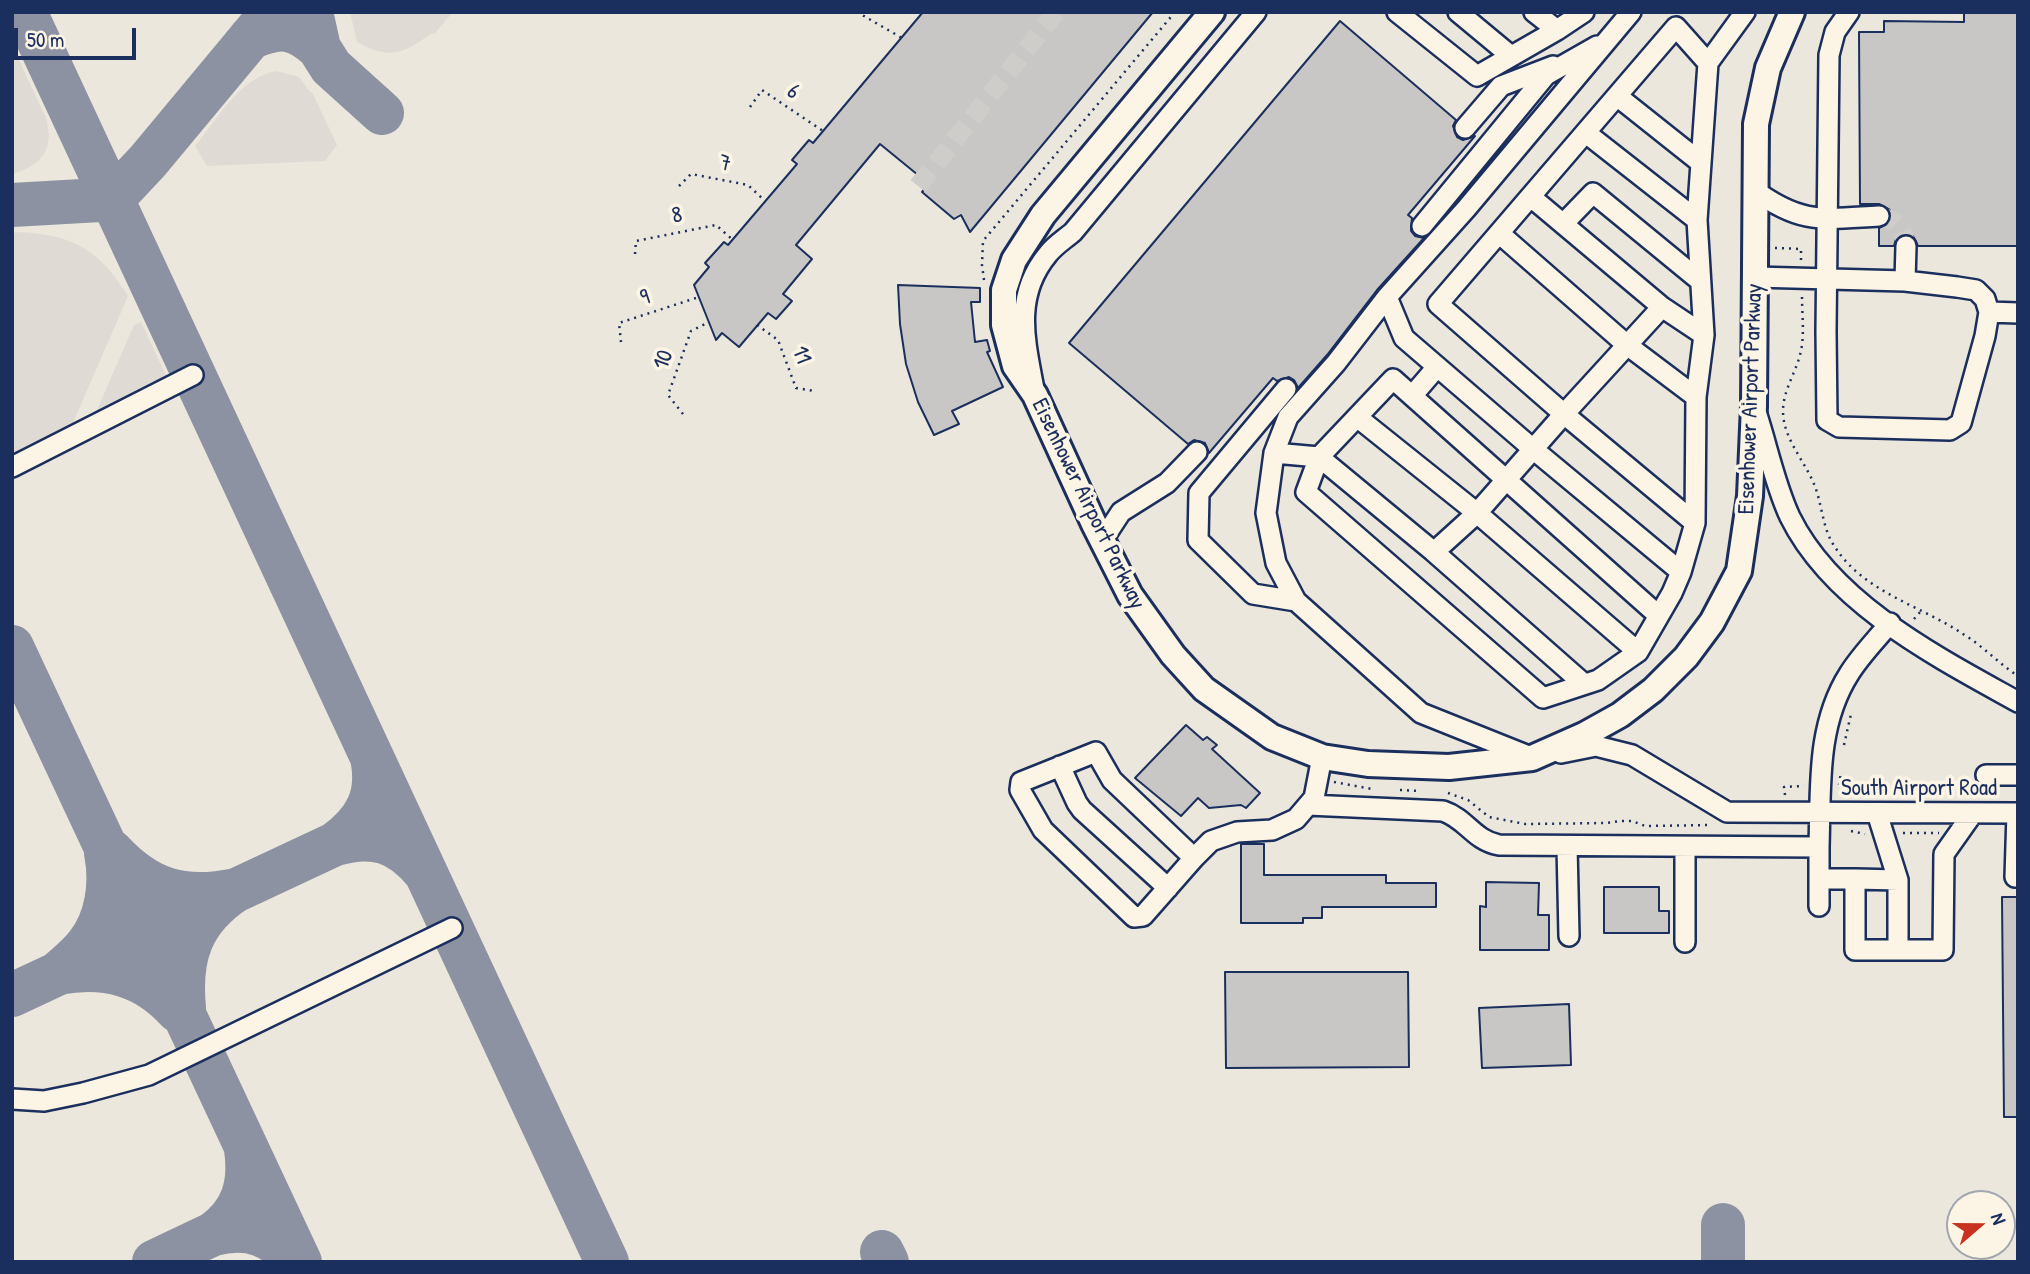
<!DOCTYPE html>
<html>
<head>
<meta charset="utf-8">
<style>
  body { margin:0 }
  #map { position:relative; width:2030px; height:1274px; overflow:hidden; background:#fcf5e5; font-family:"Patrick Hand",sans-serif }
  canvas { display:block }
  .frame { position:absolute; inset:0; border:14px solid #1b2f5e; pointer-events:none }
  .north { position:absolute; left:1946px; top:1190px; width:70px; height:70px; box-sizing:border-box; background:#fcf5e5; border:2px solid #a2a6af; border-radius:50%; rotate:70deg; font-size:19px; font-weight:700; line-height:28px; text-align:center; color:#1b2f5e }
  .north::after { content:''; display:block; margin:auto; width:24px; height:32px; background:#c8321e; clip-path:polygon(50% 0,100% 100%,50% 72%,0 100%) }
  .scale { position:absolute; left:14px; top:28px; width:122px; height:32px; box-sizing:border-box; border:4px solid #1b2f5e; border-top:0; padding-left:9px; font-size:21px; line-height:24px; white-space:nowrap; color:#1b2f5e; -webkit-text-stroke:5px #fcf5e5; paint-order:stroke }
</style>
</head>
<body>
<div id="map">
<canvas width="2030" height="1274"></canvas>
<div class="frame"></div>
<div class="north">N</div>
<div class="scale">50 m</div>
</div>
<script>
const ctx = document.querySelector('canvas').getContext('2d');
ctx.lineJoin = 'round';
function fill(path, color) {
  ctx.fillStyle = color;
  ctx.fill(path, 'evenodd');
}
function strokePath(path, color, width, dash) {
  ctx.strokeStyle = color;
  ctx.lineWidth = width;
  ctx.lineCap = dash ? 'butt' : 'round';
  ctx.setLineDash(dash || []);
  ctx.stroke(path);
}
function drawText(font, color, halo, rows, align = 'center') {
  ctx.font = font + ' "Patrick Hand",sans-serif';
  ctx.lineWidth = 7;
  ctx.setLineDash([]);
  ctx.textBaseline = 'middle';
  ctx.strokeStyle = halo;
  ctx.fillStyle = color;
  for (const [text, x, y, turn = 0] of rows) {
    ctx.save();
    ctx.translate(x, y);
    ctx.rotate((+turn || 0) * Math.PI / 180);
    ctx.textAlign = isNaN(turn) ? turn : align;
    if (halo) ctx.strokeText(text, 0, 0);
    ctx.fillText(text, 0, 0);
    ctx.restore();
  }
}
fill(new Path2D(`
  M12 12H2018V1262H12ZM1960 1204H2002V1246H1960Z`), '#ece7dc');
fill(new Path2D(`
  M350 12H453L434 34 432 33C403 54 390 60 357 42Z
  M12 45 47 120C47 126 50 134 48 142 46 160 28 170 12 174Z
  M277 71 299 77 310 92H312L337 145 325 161 207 166 195 146C218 118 240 77 277 71Z
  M21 232C74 235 100 251 128 296L69 432 12 461V233Z
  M141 322 168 380 98 417 97 410 134 325Z`), '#dfdbd4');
strokePath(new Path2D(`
  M25 12 607 1262
  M250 38C280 25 295 26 319 48L311 12
  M319 48 331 67 382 113
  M12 205 100 200 118 193 148 161 272 12
  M12 647 300 1262
  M372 757C380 796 366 821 335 844 374 833 399 841 425 872
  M111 851C148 891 183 901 236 890 191 920 179 956 184 1008
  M106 853C112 884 107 920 87 945 79 956 68 964 58 973 106 964 146 975 178 1011
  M12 995 335 844
  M246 1149C251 1185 243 1212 213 1234 251 1225 272 1235 298 1262
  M1723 1225V1262
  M882 1252 887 1262
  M154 1262 213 1234`), '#8c92a2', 44);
const building = new Path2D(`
  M923 12H1153L970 232 961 215 954 219 922 192 929 184 880 144 796 245 812 259 783 294 792 301 776 319 768 313 739 347 722 333 716 340 694 285 709 267 705 263 724 242 728 245 797 164 792 160 809 140 813 143Z
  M1964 12H2018V246H1918L1913 236 1906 234 1896 239 1894 246H1879V228L1890 222V210L1879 204H1860L1859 32H1884V21L1964 22Z
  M1340 21 1456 120 1453 126 1457 137 1463 140 1475 136 1408 215 1412 218 1411 231 1415 236 1424 238 1377 290 1327 355 1298 388 1294 380 1289 377 1277 381 1273 378 1209 453 1205 443 1194 440 1188 444 1069 343Z
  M898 285 980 288V302H971L975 342 987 340 990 351 987 352 1003 387 952 411 959 424 934 435 918 402 906 364 900 324Z
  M1186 725 1203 740 1207 737 1217 745 1212 749 1260 793 1246 808 1241 805 1209 808 1198 798 1181 816 1135 778Z
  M1241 844H1264V875H1386V883H1436V907H1322V918H1303V923H1241Z
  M1486 882 1539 883 1538 915H1549V950H1480V906L1486 907Z
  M1604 887H1659V911H1669V933H1604Z
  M2002 897H2018V1117H2004Z
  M1225 972H1408L1409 1067 1226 1068Z
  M1569 1004 1571 1065 1482 1068 1479 1008Z`);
fill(building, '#c8c7c6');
strokePath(building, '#1b2f5e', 2);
strokePath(new Path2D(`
  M918 186 1056 12
  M1879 216C1897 220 1903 227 1906 246`), '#cfcdca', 19, [19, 10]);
const minor = new Path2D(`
  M1397 12 1477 76 1557 30 1584 12
  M1458 12 1511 56
  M1534 12 1557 30
  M1849 12 1835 32 1829 55 1826 331 1827 420 1839 427 1950 430 1961 423 1985 336 1989 312 2018 313
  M1708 63 1745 12
  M1617 96 1700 162
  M1465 128 1501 86 1553 66
  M1586 133 1697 220
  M1754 190C1802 225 1823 219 1879 216
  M1531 197 1662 307
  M1563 224 1593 193 1699 280
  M1422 226 1546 75 1597 46
  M1500 234 1627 345 1696 397
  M1755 277 1905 281 1957 287 1976 290 1985 299 1989 312
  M1905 281 1906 246
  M1387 297 1404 338 1533 449 1681 572
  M1034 389C1025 341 1013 296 1048 254 1055 245 1065 239 1073 232L1256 12
  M1286 389 1199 493 1198 540 1253 594 1296 601
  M1412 396 1437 367
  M1757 415C1768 449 1775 485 1790 517 1833 604 1937 657 2018 702
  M1357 417 1477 513 1638 652
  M1274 453 1319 457 1306 492 1543 698 1598 680 1638 652 1672 593 1681 572 1695 523 1696 397 1704 335 1697 220 1708 63 1676 27 1438 304 1564 414 1477 513 1434 552 1584 684
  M12 467 193 375
  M1695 523 1564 414 1662 307 1704 335
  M1102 541 1121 512 1167 483 1197 452
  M1434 552 1319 457 1393 379 1659 616
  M1561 753 1596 746 1632 755 1727 812 2018 813
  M1531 757 1421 713 1296 601 1276 563 1266 513 1274 453 1288 417 1336 363 1387 297 1466 209 1631 12
  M1060 766 1077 803 1082 810 1168 888
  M1986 775H2018
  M1308 805 1443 811C1467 819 1473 840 1499 845L1819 847C1821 788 1816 726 1849 674 1860 656 1876 640 1890 623
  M1877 813 1898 880
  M2017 813 2015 877H2018
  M1567 846 1569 936
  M1685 847V942
  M1819 847V879H1855V950H1943L1944 854 1973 813
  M1194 858 1143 916 1134 917 1043 830 1020 790 1021 782 1096 752 1112 780 1194 858 1211 841 1237 832 1272 830 1296 819 1314 798 1322 757
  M1819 879V906
  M1855 879 1898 880V950
  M12 1099 44 1101 83 1093 149 1075 452 928`);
const major = new Path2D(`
  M1212 12 1043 215 1014 260 1004 290V325L1015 366 1035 395 1094 524 1130 595 1173 655 1204 689 1272 737 1322 757 1368 764 1449 767 1532 758 1584 735 1620 715 1653 690 1686 657 1712 622 1739 571 1750 496 1754 406 1756 124 1768 68 1792 12`);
strokePath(minor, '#1b2f5e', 24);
strokePath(major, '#1b2f5e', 30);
strokePath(new Path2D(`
  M857 12 902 38
  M750 107 762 90 823 131
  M679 186 691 174 748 185 765 201
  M1775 248 1801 249V262
  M635 254 636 241 716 225 733 240
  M984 280 982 265 983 241 1175 12
  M1802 297C1802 315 1805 337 1800 355 1795 374 1783 391 1783 411 1783 438 1804 460 1814 484 1822 503 1822 526 1833 544 1862 592 1920 605 1963 634 1983 646 1998 663 2018 676
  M757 325 778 340 796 388 815 391
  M621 342 619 323 699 297
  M683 414 668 395 691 331 709 322
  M1914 619 1921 611
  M1844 745 1851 714
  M1334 782 1372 789
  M1839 785 1841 772
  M1400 790 1421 791
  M1448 793 1468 800 1489 817 1525 824 1606 823 1620 821H1632L1645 826 1712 825
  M1785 795 1784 787 1804 786
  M1851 831 1865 834
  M1903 833H1939`), '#1b2f5e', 2.5, [2, 5]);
strokePath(minor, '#fcf5e5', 19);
strokePath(major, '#fcf5e5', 24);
drawText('23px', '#1b2f5e', '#fcf5e5', [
  ["6",793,92,34],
  ["7",725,164,11],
  ["8",677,216,-12],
  ["9",645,298,-18],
  ["11",801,355,69],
  ["10",664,360,-70],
  ["Eisenhower Airport Parkway",1751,399,-88],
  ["Eisenhower Airport Parkway",1088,504,64],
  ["South Airport Road",1919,789]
]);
</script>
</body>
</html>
